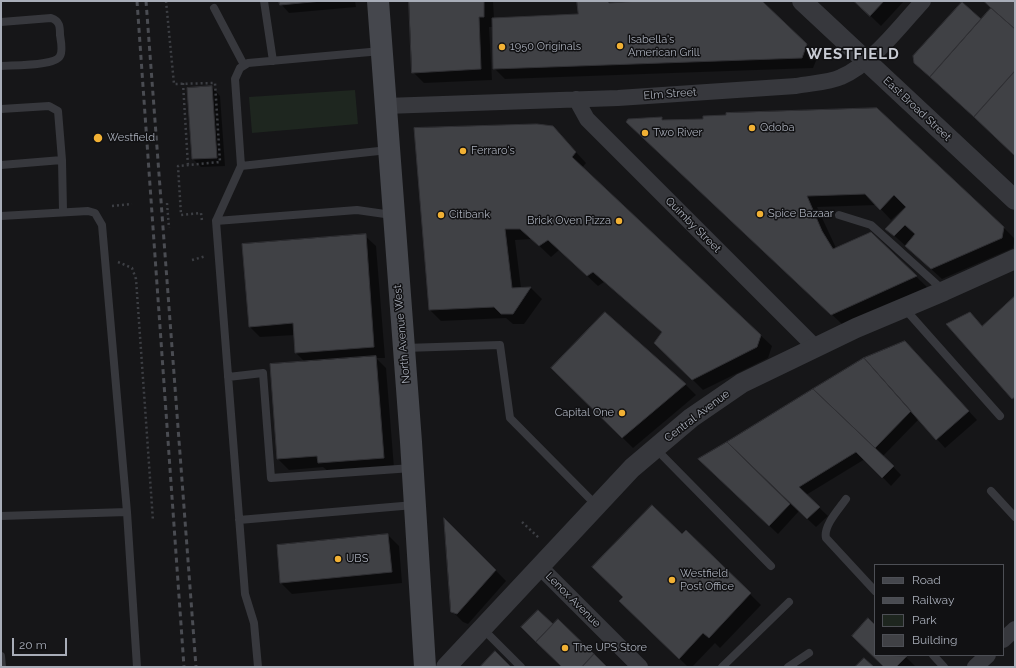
<!DOCTYPE html>
<html>
<head>
<meta charset="utf-8">
<style>
  body { margin:0 }
  #map { position:relative; width:1016px; height:668px; overflow:hidden; background:#161618; font-family:Raleway,sans-serif }
  canvas { display:block }
  .frame { position:absolute; inset:0; border:2px solid #a8adb8; pointer-events:none }
  .legend { position:absolute; left:874px; top:564px; width:130px; height:92px; box-sizing:border-box; background:#111113; border:1px solid #4d4f55; margin:0; padding:5px 7px; list-style:none; font-size:12px; color:#a8adb8 }
  .legend li { display:flex; align-items:center; gap:8px; height:20px }
  .legend b { width:20px; border:1px solid #4d4f55 }
  .scale { position:absolute; left:12px; top:638px; width:55px; height:18px; box-sizing:border-box; border:2px solid #a8adb8; border-top:0; padding-left:5px; font-size:12px; line-height:14px; white-space:nowrap; color:#a8adb8; -webkit-text-stroke:3px #111113; paint-order:stroke }
</style>
</head>
<body>
<div id="map">
<canvas width="1016" height="668"></canvas>
<div class="frame"></div>
<ul class="legend">
<li><b style="height:5px;background:#45474d"></b>Road</li>
<li><b style="height:5px;background:#4a4c52"></b>Railway</li>
<li><b style="height:11px;background:#1e261f"></b>Park</li>
<li><b style="height:11px;background:#404145"></b>Building</li>
</ul>
<div class="scale">20 m</div>
</div>
<script>
const ctx = document.querySelector('canvas').getContext('2d');
ctx.lineJoin = 'round';
function fill(path, color) {
  ctx.fillStyle = color;
  ctx.fill(path, 'evenodd');
}
function strokePath(path, color, width, dash) {
  ctx.strokeStyle = color;
  ctx.lineWidth = width;
  ctx.lineCap = dash ? 'butt' : 'round';
  ctx.setLineDash(dash || []);
  ctx.stroke(path);
}
function drawText(font, color, halo, rows, align = 'center') {
  ctx.font = font + ' Raleway,sans-serif';
  ctx.lineWidth = 3;
  ctx.setLineDash([]);
  ctx.textBaseline = 'middle';
  ctx.strokeStyle = halo;
  ctx.fillStyle = color;
  for (const [text, x, y, turn = 0] of rows) {
    ctx.save();
    ctx.translate(x, y);
    ctx.rotate((+turn || 0) * Math.PI / 180);
    ctx.textAlign = isNaN(turn) ? turn : align;
    if (halo) ctx.strokeText(text, 0, 0);
    ctx.fillText(text, 0, 0);
    ctx.restore();
  }
}
fill(new Path2D(`
  M355 90 358 124 252 133 249 97Z`), '#1e261f');
fill(new Path2D(`
  M280 1H355L356 7 289 13 281 4Z
  M410 1H493L494 19 579 15 578 1H605L609 4 654 1H761L818 56 813 68 505 79 494 68V27H489L492 80 424 83 413 72Z
  M855 1H904L881 26Z
  M212 87 220 96 225 166 201 167 193 159Z
  M662 118 665 121 1004 228 1015 239 1013 248 942 279 887 229 908 207 906 206 891 220 877 205 817 207 836 248 871 233 927 287 843 325 638 133 629 120Z
  M563 138 586 163 582 168 772 346 768 358 703 390 655 342 663 332 604 282 598 286 559 250 551 257 532 239 515 240 521 288H531L542 299 524 324H513L506 318 441 321 430 310Z
  M365 236 376 246 385 358H376L386 368 394 468 330 473 323 467 289 470 278 459 306 363 296 353 295 335 260 337 249 326Z
  M913 351 977 420 945 448 919 419 883 456 901 475 891 486 865 459 806 495 828 516 816 527 799 511 778 534 699 459 864 359Z
  M552 368 685 384 696 395 633 448Z
  M446 520 506 581 468 624 463 622 452 611Z
  M686 531 761 605 720 648 715 643 692 667H688L621 601Z
  M388 535 399 546 402 583 292 594 281 583Z
  M875 627V655H904L916 667H885L853 636Z`), '#0007');
const building = new Path2D(`
  M279 1H322L280 5Z
  M409 1H484V17H479L481 69 412 73Z
  M577 1H607L609 3 640 1H762L807 44 802 58 493 69 492 18 578 14Z
  M854 1H884L870 16Z
  M984 1H1015V29L991 8Z
  M962 2 981 19 930 77 914 63 913 56Z
  M991 8 1015 29V71L974 117 930 77Z
  M1015 71V156L974 117Z
  M212 86 217 158 192 159 187 88Z
  M877 108 1004 227 1002 238 931 269 905 246 915 234 905 225 894 236 885 229 906 207 894 195 880 210 865 194 807 196 822 231 833 249 871 232 917 276 831 315 626 122 628 119 662 117V120L703 119V116L726 115V113Z
  M537 124 553 126 576 152 572 157 761 335 757 347 692 380 654 343 662 332 593 272 587 276 548 240 539 246 520 229H505L512 288 531 287 513 314H501L494 307 429 310 414 128Z
  M366 234 374 347 295 353 293 323 249 327 242 244Z
  M1015 296V397L1012 399 946 324 970 312 982 326Z
  M605 312 686 384 622 438 551 368Z
  M905 341 969 411 936 440 864 358Z
  M376 356 384 458 318 463 317 456 277 459 270 364Z
  M864 358 911 411 875 448 813 389Z
  M813 389 894 466 882 478 856 452 799 487 820 507 807 519 727 442Z
  M727 442 790 504 769 526 698 459Z
  M652 505 682 534 686 530 751 593 709 638 703 633 679 659 619 601 623 597 592 567Z
  M444 518 496 570 457 614 451 612Z
  M388 534 392 572 280 583 277 545Z
  M538 610 553 624 536 642 521 627Z
  M868 618 875 625V655L907 656 896 667H884L852 636Z
  M558 619 594 654 582 667H562L536 642Z
  M495 651 511 667H480Z
  M594 654 607 667H582Z
  M864 658 874 667H855Z`);
fill(building, '#404145');
strokePath(building, '#303034', 1);
strokePath(new Path2D(`
  M166 1 174 84 215 83 220 162 178 166 181 215 201 213 202 221
  M183 83 188 166
  M167 203 169 228
  M112 206 132 204
  M192 260 206 256
  M118 262 132 268 136 279 153 521
  M522 522 539 538`), '#3d3f44', 2.5, [2, 3]);
strokePath(new Path2D(`
  M264 1 273 61
  M214 8 244 65
  M1 22 51 18C60 21 60 27 60 35 61 41 63 51 60 56 55 66 13 65 1 66
  M381 51 248 63 240 68 235 79 241 166 388 150
  M1 109 49 106 58 111 62 160 63 211
  M1 165 62 160
  M241 166 216 221 245 594 254 623 258 667
  M839 215 871 225 944 291
  M1 216 88 211 95 213 102 225 127 512 137 667
  M216 221 357 210 392 215
  M905 309 1000 416
  M404 348 500 345 510 418 597 506
  M228 377 263 373 271 478 412 468
  M656 449 771 566
  M991 491 1015 517
  M846 499C839 509 823 526 826 538L875 591
  M1 516 127 512
  M239 520 414 505
  M482 628 521 667
  M933 655 944 667
  M1 656 2 667
  M722 667 789 602
  M788 667 809 653`), '#37383d', 8);
strokePath(new Path2D(`
  M576 99 587 119 815 347
  M385 106 618 98 796 86C810 83 828 83 841 77 872 64 901 25 923 1
  M540 567 640 667
  M1003 640 1015 629
  M975 667 988 655`), '#37383d', 16);
strokePath(new Path2D(`
  M802 1 1015 200
  M446 667 632 468 691 418 742 383 856 328 944 291 1015 259`), '#37383d', 20);
strokePath(new Path2D(`
  M378 1 411 442 425 667`), '#45474d', 22);
strokePath(new Path2D(`
  M137 1 184 667
  M146 1 196 667`), '#4a4c52', 3, [5, 4]);
for (const [x, y, r, color] of [
  [620,46,4,"#f2b134"],
  [502,47,4,"#f2b134"],
  [752,128,4,"#f2b134"],
  [645,133,4,"#f2b134"],
  [98,138,5,"#f2b134"],
  [463,151,4,"#f2b134"],
  [760,214,4,"#f2b134"],
  [441,215,4,"#f2b134"],
  [619,221,4,"#f2b134"],
  [622,413,4,"#f2b134"],
  [338,559,4,"#f2b134"],
  [672,580,4,"#f2b134"],
  [565,648,4,"#f2b134"]
]) {
  const dot = new Path2D();
  dot.arc(x, y, r, 0, 2 * Math.PI);
  ctx.fillStyle = color;
  ctx.fill(dot);
  strokePath(dot, '#111113', 1.5);
}
drawText('11px', '#a8adb8', '#111113', [
  ["Isabella's",628,40],
  ["American Grill",628,53],
  ["1950 Originals",510,47],
  ["Qdoba",760,128],
  ["Two River",653,133],
  ["Westfield",107,138],
  ["Ferraro's",471,151],
  ["Spice Bazaar",768,214],
  ["Citibank",449,215],
  ["Brick Oven Pizza",611,221,"right"],
  ["Capital One",614,413,"right"],
  ["UBS",346,559],
  ["Westfield",680,574],
  ["Post Office",680,587],
  ["The UPS Store",573,648]
], 'left');
drawText('11px', '#a8adb8', '#111113', [
  ["Elm Street",670,94,-4],
  ["East Broad Street",917,109,43],
  ["Quimby Street",693,225,45],
  ["North Avenue West",402,334,-95],
  ["Central Avenue",697,416,-37],
  ["Lenox Avenue",573,600,45]
]);
ctx.letterSpacing = '1px';
drawText('bold 15px', '#c9ccd4', '#111113', [
  ["WESTFIELD",853,54]
]);
ctx.letterSpacing = '0px';
</script>
</body>
</html>
